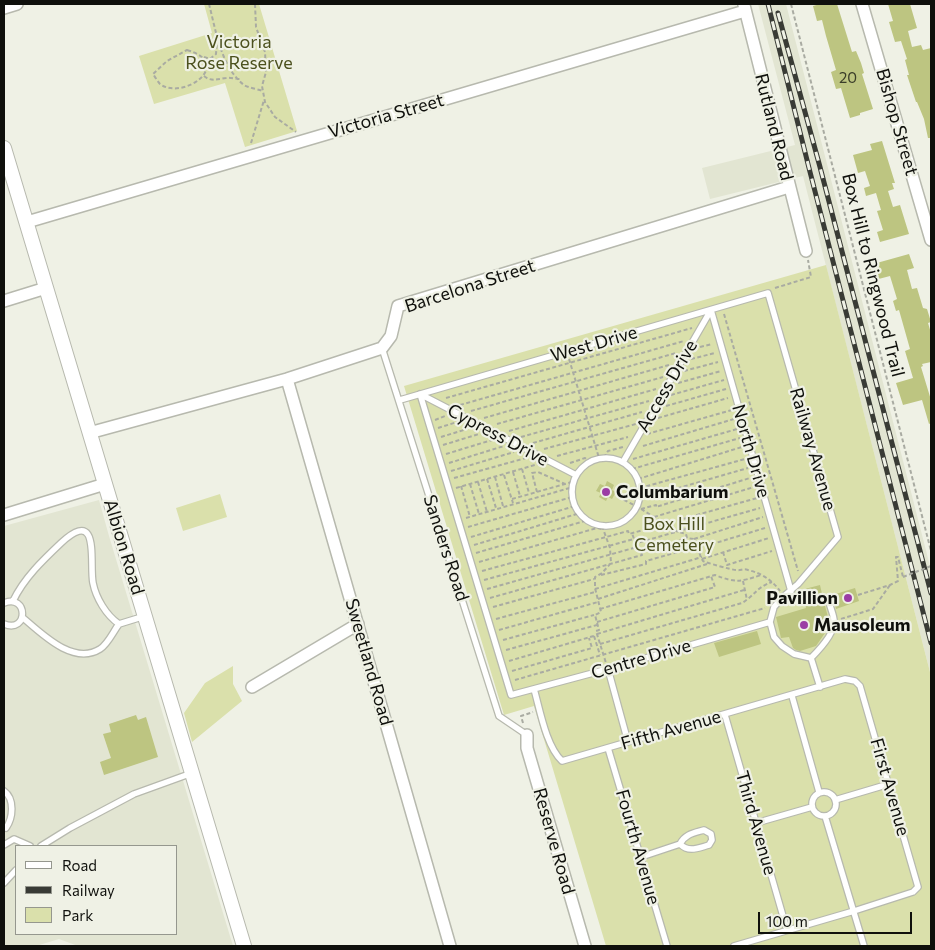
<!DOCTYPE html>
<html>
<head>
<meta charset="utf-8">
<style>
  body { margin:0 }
  #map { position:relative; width:935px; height:950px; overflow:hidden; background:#eff1e5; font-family:Commissioner,sans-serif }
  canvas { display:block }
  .frame { position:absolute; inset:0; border:5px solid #0f100c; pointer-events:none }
  .legend { position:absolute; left:15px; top:845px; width:162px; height:90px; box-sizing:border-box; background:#eff1e5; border:1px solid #95978e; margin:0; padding:6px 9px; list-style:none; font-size:15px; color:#0f100c }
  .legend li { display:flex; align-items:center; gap:10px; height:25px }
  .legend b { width:25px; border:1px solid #95978e }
  .scale { position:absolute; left:758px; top:912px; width:154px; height:22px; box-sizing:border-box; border:2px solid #0f100c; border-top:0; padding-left:6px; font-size:15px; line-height:18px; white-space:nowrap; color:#0f100c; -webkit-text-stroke:4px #eff1e5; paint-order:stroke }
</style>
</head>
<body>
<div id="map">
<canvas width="935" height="950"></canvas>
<div class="frame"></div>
<ul class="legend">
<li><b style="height:6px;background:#fff"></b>Road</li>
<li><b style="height:6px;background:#393b35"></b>Railway</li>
<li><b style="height:14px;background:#dae0ab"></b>Park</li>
</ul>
<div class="scale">100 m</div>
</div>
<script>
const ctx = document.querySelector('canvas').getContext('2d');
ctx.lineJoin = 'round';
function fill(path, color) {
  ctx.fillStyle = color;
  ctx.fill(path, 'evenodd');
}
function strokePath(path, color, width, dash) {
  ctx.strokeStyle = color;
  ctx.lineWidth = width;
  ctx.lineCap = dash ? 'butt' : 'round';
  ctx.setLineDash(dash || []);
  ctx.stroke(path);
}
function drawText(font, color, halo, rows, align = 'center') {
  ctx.font = font + ' Commissioner,sans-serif';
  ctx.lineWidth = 4.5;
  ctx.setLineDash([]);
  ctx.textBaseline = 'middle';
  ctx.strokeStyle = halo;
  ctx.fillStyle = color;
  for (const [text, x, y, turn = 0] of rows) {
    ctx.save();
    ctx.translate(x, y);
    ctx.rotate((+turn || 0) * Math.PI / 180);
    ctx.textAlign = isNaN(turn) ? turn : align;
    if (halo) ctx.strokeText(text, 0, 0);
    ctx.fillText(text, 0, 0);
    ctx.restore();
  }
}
fill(new Path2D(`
  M758 4H786L931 570V676L803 176 710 199 702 168 795 145Z
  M99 500 109 536 233 946H78L59 939 36 946H4V526ZM16 846H176V934H16Z`), '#e2e5d2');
fill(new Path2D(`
  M204 4H259L297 131 245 147 225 83 154 104 139 56 212 33Z
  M826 265 931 676V946H606L534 706 504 715 404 386Z
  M220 494 227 517 183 531 176 508Z
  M233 666V684L242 701 192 742 184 713 205 683Z`), '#dae0ab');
fill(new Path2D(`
  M820 4H837L852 52 856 51 861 63 864 73 862 74 873 109 860 113V115L850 118 841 88 836 89 831 72 836 70 826 36 822 20 817 21 813 6Z
  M888 4H910L917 28 908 31 912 47 921 45 923 50 931 48V138H928L924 119 917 102H916L907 75H909L905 60 907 59 901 41 895 42 889 22 893 21Z
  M882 141 895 183H892L894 189 888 191 893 207 900 205 909 234 880 242 877 232 883 230 877 211 881 210 876 193 866 196 864 188 870 186 865 171 858 173 853 155 872 150 870 144Z
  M909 254 914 268 907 270 912 289 917 288 923 308 927 309 931 322 928 323 931 333V362L922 364 923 366 921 367 931 400V423L929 424 922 400 903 405 896 383 913 378 905 351 910 349 899 310 896 311 893 301 897 299 890 276 871 281 866 266Z
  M607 481 614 485 612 490 616 492 612 499 608 497 606 501 599 497 601 493 596 491 600 484 605 486Z
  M820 585 823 598 855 588 859 601 836 609 833 598 830 596 826 597 824 602 829 621 825 633 816 646 800 651 796 650 793 648 789 637 781 638 776 617 806 608 801 590Z
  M757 631 761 644 719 657 714 643Z
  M136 715 138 720 146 717 158 757 104 775 100 762 111 758 103 734 111 732 109 724Z`), '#bdc581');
const service = new Path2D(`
  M711 310 791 591
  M382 348 499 716 527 735
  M420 394 511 695 608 669 770 622
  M420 394 576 475
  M400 400 768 293 838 537 798 584 784 596 774 607 770 622 774 637 782 646 794 654 811 658C819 650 835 633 834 621 834 615 830 608 829 601
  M572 492a34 34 0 1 1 68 0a34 34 0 1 1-68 0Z
  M623 462 711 310
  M13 601C24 578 43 560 61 543 101 506 89 563 93 583 96 598 106 615 119 624L145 616
  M4 603C28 593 29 634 4 624
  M22 617C41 633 73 666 100 649 108 644 113 632 119 624
  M811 658 820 687
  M608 669 628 742
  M534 689C540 710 546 746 562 761L845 679 855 681 860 686 918 887 913 892 854 911 734 946
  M792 696 819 792
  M725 715 787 930
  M608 748 667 946
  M4 791C15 799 13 818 6 828
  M812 804a12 12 0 1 1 24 0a12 12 0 1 1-24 0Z
  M835 800 889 784
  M825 816 864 946
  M756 823 812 807
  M4 845 14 839 30 846
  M41 846 70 828 134 794 192 773
  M641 857 680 844C685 834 694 833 704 830L711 834 712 840 709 845C698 848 689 853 680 844
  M4 883 16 870`);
const minor = new Path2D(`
  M862 4 931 240
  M744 5 806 251
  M4 8 17 4
  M27 222 745 11
  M4 301 46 288
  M287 379 450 946
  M89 433 287 379 382 348 391 336 398 306 789 187
  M4 515 105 484
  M252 687 358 624
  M527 735V748L585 946`);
const tertiary = new Path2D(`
  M4 148 244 946`);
strokePath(service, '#b7b9ae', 8);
strokePath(minor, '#b7b9ae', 14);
strokePath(tertiary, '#b7b9ae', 16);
strokePath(new Path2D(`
  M209 4C216 31 221 67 244 85 249 88 257 89 263 91
  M255 4 256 27 265 52 266 72 262 86 265 102 275 117 296 132
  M791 4 931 551
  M187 50C235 64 183 101 160 84 158 82 155 77 153 74L167 61Z
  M204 57 210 59 216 54 217 41
  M204 76C211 82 218 79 226 78 230 77 235 79 240 79
  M251 143 264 100
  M775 288 811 277 808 260
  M724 314 798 571
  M700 347 712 344
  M569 359 599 458
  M691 359 715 353
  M684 371 718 362
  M678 383 721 371
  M671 395 724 380
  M446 398 692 328
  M460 405 684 341
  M666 406 726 389
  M471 411 676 353
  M484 418 669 365
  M658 418 728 398
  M435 420 445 416
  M497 424 663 377
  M438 428 457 422
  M509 431 656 389
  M647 434 732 410
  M441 437 467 429
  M521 437 649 401
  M533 443 642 412
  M443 445 479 434
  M643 446 734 419
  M544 449 636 424
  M446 454 492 440
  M557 456 628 437
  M604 458 608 451 623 447
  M633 459 737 429
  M449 463 504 446
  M570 463 585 458 590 462
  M522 469 529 493
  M632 469 740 438
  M451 471 514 452
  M513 472 520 496
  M504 475 513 503
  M495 477 503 506
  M454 478 526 458
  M487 479 496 508
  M638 479 742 447
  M478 482 487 512
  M470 484 479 514
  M461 486 470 517
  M456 488 538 464
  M640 488 745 459
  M537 492 532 473 538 472 565 484
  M618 497 638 507 676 531 686 534 687 538 694 539C699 546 699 556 703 561 704 562 732 570 736 570 741 571 743 568 748 570 761 573 772 580 780 591
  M512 499 572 482
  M640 499 748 468
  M641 509 656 505V507L750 478
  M654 517 754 487
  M466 518 573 487
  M665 524 757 498
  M602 526 610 548 611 563 602 573 595 577V588L601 612 595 615 599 630 596 631 606 663
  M468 527 572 497
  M471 537 575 506
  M694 539 763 517
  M474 545 580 513
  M699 548 765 528
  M723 552 727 565 772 551
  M476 553 588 520
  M702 559 769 538
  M479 562 597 528 602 529
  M482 571 628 531 629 534 665 524
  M601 575 646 564V561L699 546
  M484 580 634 539 632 533
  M743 581 747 600
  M487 589 637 547V543L760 508
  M595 589 702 557
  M858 595 890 585 898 581 896 557H898L903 577
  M490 598 642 555 641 552 687 538
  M598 599 707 564
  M493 607 594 579
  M600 609 715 575C736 583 740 582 761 575
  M496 619 595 592
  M841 619 873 609 890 585
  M597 622 715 587 711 576
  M499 630 598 602
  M597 634 744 590
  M594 636 600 655
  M503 640 594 615
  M600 644 742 603C755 595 757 587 772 582
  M506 650 597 625
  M509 661 597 635
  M512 671 592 648 589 638
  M515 680 765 608
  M523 723 521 716 533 712`), '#a9aba2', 2, [4, 2.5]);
strokePath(service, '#fff', 5.5);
strokePath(minor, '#fff', 11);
strokePath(tertiary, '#fff', 14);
const rail = new Path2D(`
  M768 4 809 168 931 643
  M778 13 820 167 931 593`);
strokePath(rail, '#393b35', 5);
strokePath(rail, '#eff1e5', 3, [9]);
strokePath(new Path2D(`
  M903 577 931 566`), '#a9aba2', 2, [4, 2.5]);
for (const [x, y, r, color] of [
  [606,492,5,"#9b3da5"],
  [848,598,5,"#9b3da5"],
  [804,625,5,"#9b3da5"]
]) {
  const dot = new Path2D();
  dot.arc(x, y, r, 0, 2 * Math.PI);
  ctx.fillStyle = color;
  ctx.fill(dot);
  strokePath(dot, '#eff1e5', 2);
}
drawText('15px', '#3a3d29', null, [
  ["20",848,78]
]);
drawText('18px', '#4c511e', '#eff1e5', [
  ["Victoria",239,42],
  ["Rose Reserve",239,63],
  ["Box Hill",674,524],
  ["Cemetery",674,545]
]);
drawText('18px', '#0f100c', '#eff1e5', [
  ["Victoria Street",386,116,-16],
  ["Bishop Street",897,122,74],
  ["Rutland Road",774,127,76],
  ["Box Hill to Ringwood Trail",873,275,76],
  ["Barcelona Street",470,286,-18],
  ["West Drive",594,344,-16],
  ["Access Drive",667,386,-60],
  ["Cypress Drive",498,435,28],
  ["Railway Avenue",813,449,74],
  ["North Drive",751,451,74],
  ["Albion Road",124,547,73],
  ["Sanders Road",446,548,72],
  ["Centre Drive",641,659,-16],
  ["Sweetland Road",369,662,74],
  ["Fifth Avenue",671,730,-16],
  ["First Avenue",890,787,74],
  ["Third Avenue",756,823,74],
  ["Reserve Road",554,841,74],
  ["Fourth Avenue",638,847,74]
]);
drawText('bold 18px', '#0f100c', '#eff1e5', [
  ["Columbarium",616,492],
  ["Pavillion",838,598,"right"],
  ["Mausoleum",814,625]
], 'left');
</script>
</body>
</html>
